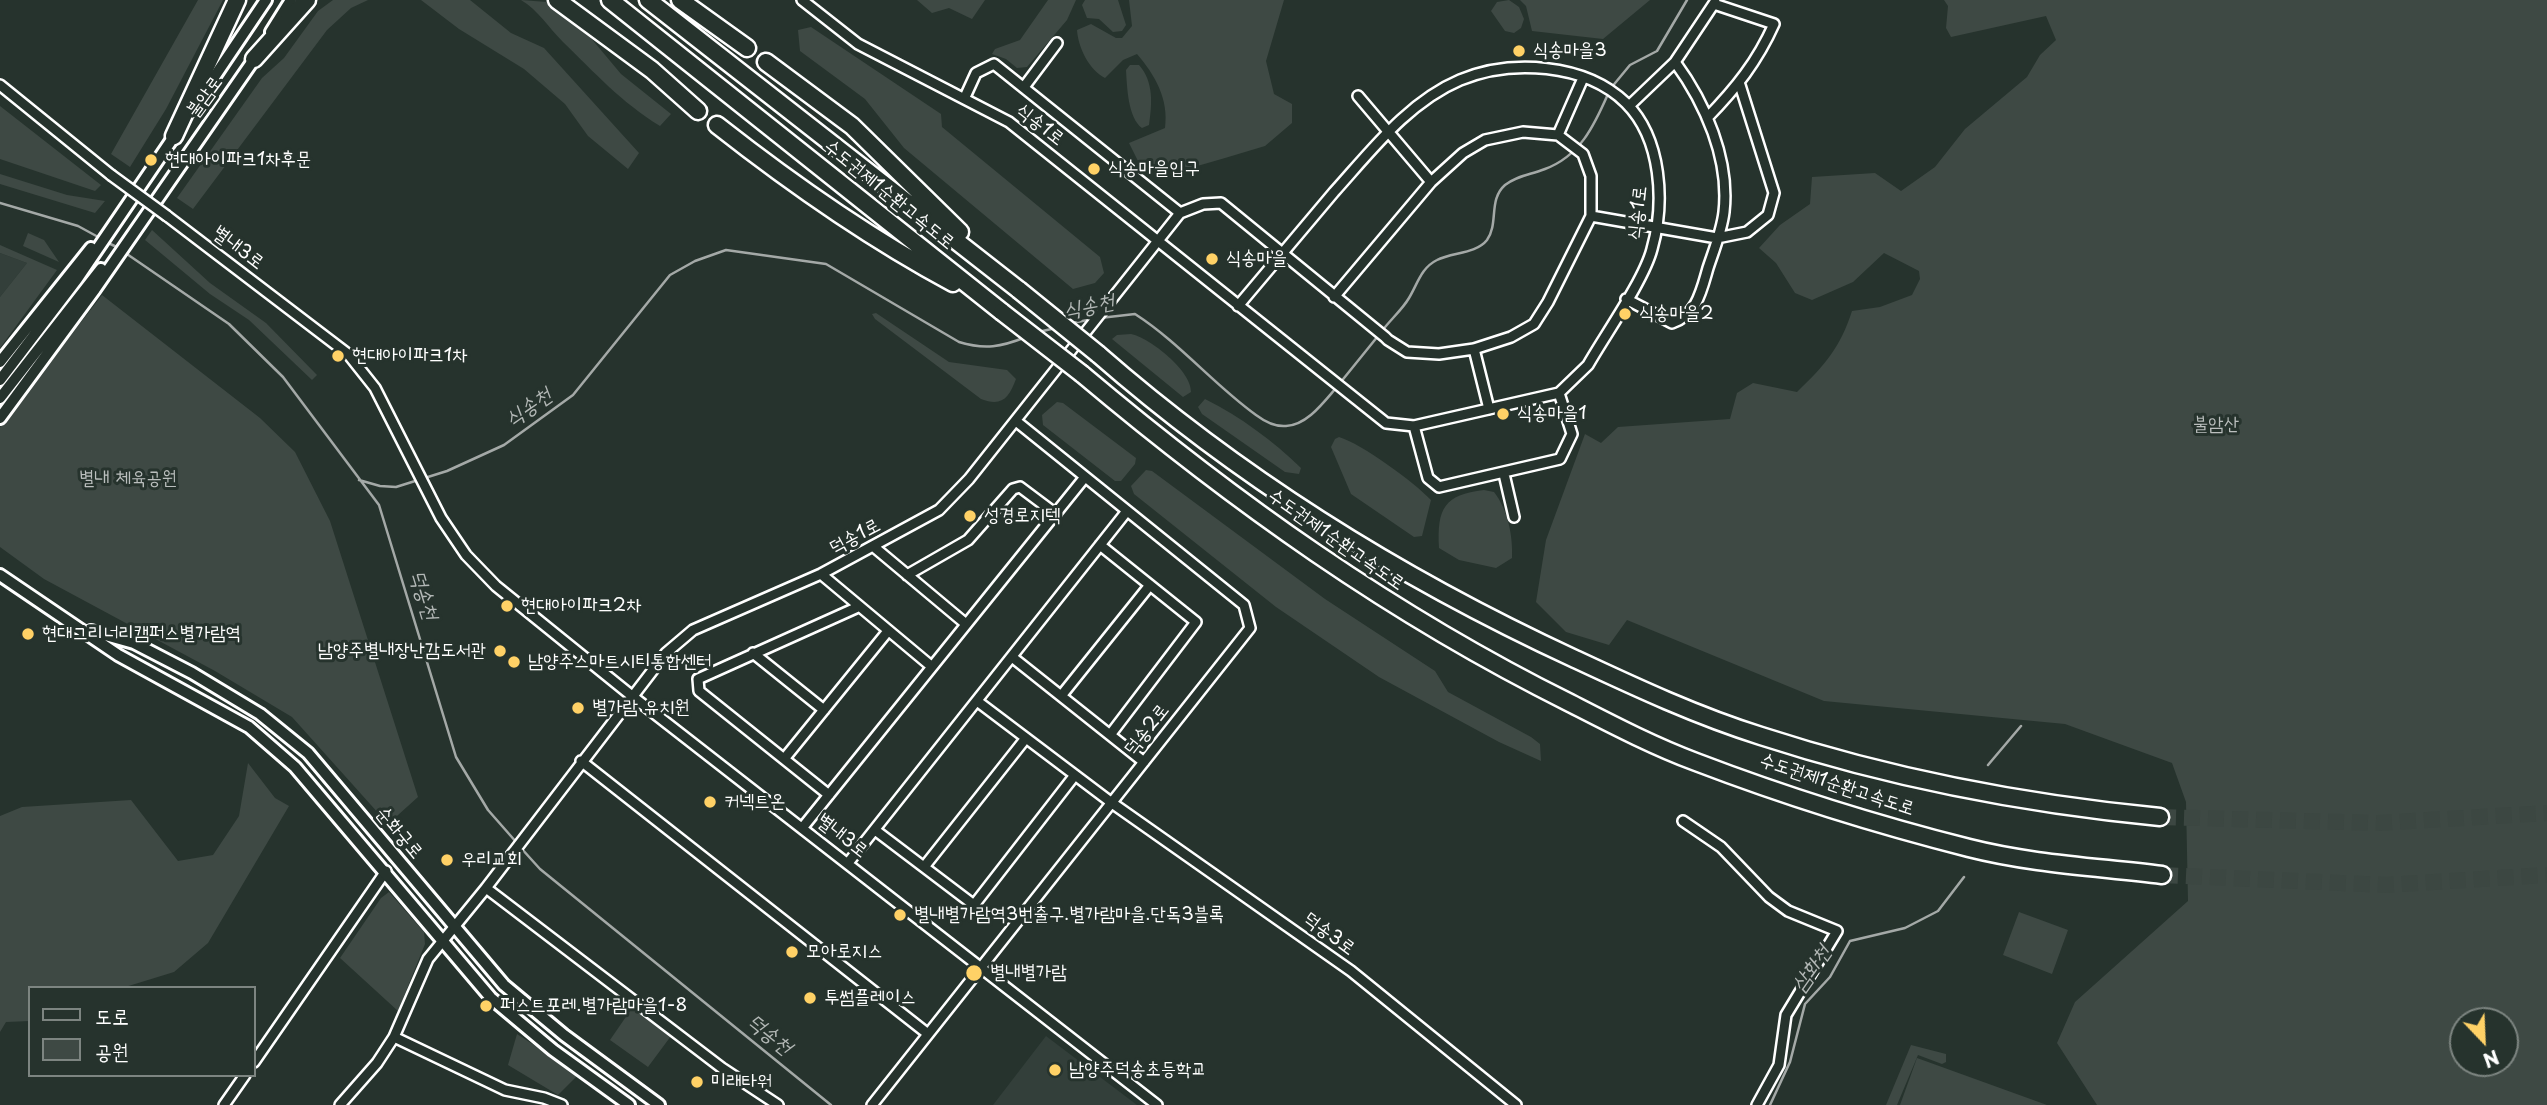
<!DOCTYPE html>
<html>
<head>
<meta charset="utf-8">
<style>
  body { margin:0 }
  #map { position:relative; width:2547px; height:1105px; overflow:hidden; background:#26332d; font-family:"Playpen Sans","Poor Story",sans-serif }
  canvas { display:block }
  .legend { position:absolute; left:28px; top:986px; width:228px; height:91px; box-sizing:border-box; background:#26332d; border:2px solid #7d8581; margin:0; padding:9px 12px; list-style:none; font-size:21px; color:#fff }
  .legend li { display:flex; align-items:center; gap:14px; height:35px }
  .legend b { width:35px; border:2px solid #7d8581 }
  .north { position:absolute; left:2449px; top:1007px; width:70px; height:70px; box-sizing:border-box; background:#26332d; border:2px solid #7d8581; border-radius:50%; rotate:157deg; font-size:19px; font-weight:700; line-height:28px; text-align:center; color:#fff }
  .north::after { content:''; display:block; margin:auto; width:24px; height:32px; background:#ffd166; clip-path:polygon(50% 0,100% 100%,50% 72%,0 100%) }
</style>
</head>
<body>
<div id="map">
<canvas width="2547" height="1105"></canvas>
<ul class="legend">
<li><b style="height:9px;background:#26332d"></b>도로</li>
<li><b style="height:19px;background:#3e4944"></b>공원</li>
</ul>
<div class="north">N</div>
</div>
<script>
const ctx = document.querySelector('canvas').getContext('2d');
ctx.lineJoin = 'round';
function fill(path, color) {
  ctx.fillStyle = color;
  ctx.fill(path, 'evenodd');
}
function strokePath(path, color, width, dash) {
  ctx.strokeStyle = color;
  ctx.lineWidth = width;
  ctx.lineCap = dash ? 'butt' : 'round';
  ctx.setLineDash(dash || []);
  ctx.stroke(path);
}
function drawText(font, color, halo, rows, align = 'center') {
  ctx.font = font + ' "Playpen Sans","Poor Story",sans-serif';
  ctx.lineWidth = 6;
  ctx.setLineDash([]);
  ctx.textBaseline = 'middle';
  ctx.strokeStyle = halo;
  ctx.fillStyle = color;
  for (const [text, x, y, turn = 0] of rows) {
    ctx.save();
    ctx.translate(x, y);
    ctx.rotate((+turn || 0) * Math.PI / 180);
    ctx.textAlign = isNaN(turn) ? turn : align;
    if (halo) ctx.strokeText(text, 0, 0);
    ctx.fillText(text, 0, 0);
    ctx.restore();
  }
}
fill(new Path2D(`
  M0 253 27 263 0 297Z
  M1046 1036 1137 1105H993Z`), '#333f3a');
fill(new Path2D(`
  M198 0H223L166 109 130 167 111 154Z
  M333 0H368L351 8 327 30 193 209 177 198 262 78 284 58 318 11Z
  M421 0H470L511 33 544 48 639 153 628 169 588 136 565 104 524 69 459 29Z
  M521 0 547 2 590 37 621 74 671 114 660 126C621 102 595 73 563 42 548 27 539 11 521 0Z
  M917 0H985L972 19 949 8 932 13Z
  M1048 0H1076L1067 20 1027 67 1017 68 1006 59 992 54 995 49 1020 40Z
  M1085 0H1118L1126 25 1122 31 1113 32 1099 19 1087 18 1082 5Z
  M1129 0H1284L1266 61 1274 94 1292 104V123L1265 146 1225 158 1187 169 1140 165 1129 143 1165 128C1169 99 1155 75 1137 54L1123 60 1105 78C1089 70 1078 47 1077 30L1091 24 1116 38H1122L1132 26Z
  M1509 0 1519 7 1524 19 1521 28 1514 33 1505 31 1491 11 1497 2Z
  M1520 0H1650L1603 39 1532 31 1526 6Z
  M1944 0H2547V1105H2097L2057 1043 2075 1002 2188 901 2186 802 2172 763 2065 724 1824 701 1627 620 1609 645 1566 632 1536 602 1546 540 1585 434 1601 443 1618 427 1730 419 1737 393 1753 383 1797 392C1825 365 1840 348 1852 311L1880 307 1912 295 1920 279 1919 271 1884 253 1853 282 1812 300 1795 293 1776 263 1759 248 1780 225 1810 204 1812 177 1875 173 1901 191 1935 167 1965 129 2027 77 2040 55 2056 40 2046 16 1951 37 1946 28 1948 6ZM2505 1021V1063H2463V1021Z
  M811 27 941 114 942 127 1100 257 1104 273 1095 283 1073 289 904 148 865 99 800 51 798 30Z
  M1130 65H1139C1154 82 1152 104 1149 125L1142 128C1128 118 1127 87 1126 70Z
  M0 106 101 185 95 191 0 159Z
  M0 174 67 195 105 201 95 213 0 184Z
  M152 230 210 283 266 323 317 375 312 380 249 320 210 294 145 240Z
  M28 233 44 240 59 262 23 246Z
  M0 245 57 270 0 348V297L27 263 0 253Z
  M102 295 260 418 295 452 330 521 418 797 388 824 292 717 215 671 44 579 0 547V427Z
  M876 313 949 362 1007 370 1016 379C1009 398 1002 407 981 399L875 319 872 314Z
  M1131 334C1150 338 1192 371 1191 392L1183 397 1112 339 1117 335Z
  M1205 399C1241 417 1273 441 1301 468L1299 474 1285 472 1202 414 1198 407Z
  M1057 402 1063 403 1136 458 1135 464 1121 481H1115L1043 425 1042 415Z
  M1339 437C1362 444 1414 482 1431 500L1422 536 1414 537 1351 494 1331 447 1335 439Z
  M1146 470 1152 471 1325 599 1435 671 1448 692 1531 737 1540 744 1541 761 1499 742 1379 677 1276 607 1134 494 1131 486Z
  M1484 490 1494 492C1508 510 1513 536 1512 558L1496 568 1459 560 1439 548C1437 508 1444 495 1484 490Z
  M248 763 275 798 289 806 208 943 174 972 122 988H30V1021L6 1022 0 1032V816L22 807 131 800 178 861 213 855 239 816Z
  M389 892 424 932 425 944 398 1011 340 958 381 898Z
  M2019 912 2068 930 2052 974 2003 955Z
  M632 1008 671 1036 648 1067 610 1040Z
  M517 1034 579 1074 558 1095 508 1065Z
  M1911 1045 1946 1054V1062L1942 1064 1918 1055 1897 1105H1886Z
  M1917 1058 2047 1105H1900Z`), '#3e4944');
strokePath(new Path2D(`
  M1611 88 1630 65 1657 51 1687 0
  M0 203 78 226 100 238
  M106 242 119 248
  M124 252 229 324 283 377 379 505 456 757 488 810 517 843
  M1100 318 1135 314C1180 343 1213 384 1256 415 1264 421 1275 427 1286 426 1307 425 1323 403 1336 388
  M1072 323 1093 319
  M1382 331C1390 320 1402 310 1409 298 1418 283 1421 268 1437 260 1452 252 1476 254 1487 240 1499 223 1488 200 1505 185 1518 175 1530 175 1545 169 1580 156 1594 126 1608 94
  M1038 332 1056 328
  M1340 383 1378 336
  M359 480 380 486 396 487 447 471 504 445 573 395 670 275 695 261 726 250 826 264 959 342C985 350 1001 347 1026 337
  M1988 765 2021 726
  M521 848 540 869 831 1105
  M1770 1105 1790 1062 1805 1004 1830 977 1850 941 1905 928 1938 911 1964 877`), '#a4a9a7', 2.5);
strokePath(new Path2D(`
  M2160 817 2378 823 2547 813
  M2162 875 2387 885 2547 875`), '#3c4742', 16, [16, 8]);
const minor = new Path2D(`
  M802 0 858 44 1009 122 1386 423 1414 426 1559 393 1588 365C1605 335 1644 280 1652 249 1665 203 1662 139 1626 103 1585 63 1511 59 1460 80 1408 102 1371 151 1334 192 1302 230 1270 268 1238 306
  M1675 62 1715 2
  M0 85 111 175
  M1024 87 1057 43
  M1358 96 1431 182
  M965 97 976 73 994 64 1180 213
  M1707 118C1736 88 1757 62 1774 24L1714 4
  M1558 135 1583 78
  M167 216 348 354 375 388 441 518 466 555 496 586 632 696 1157 1105
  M1591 216 1717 238 1747 232 1768 215 1774 193 1740 85
  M1626 299 1672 323C1697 314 1701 292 1708 268 1714 250 1722 230 1724 212 1730 159 1705 103 1675 62L1629 106
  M1474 349 1489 409
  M1414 426 1428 478 1439 487 1560 459 1572 434 1559 393
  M1504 474 1514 517
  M1100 545 1196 622 1110 735
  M874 547 966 624
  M821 574 931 666
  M907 575 968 540 1013 489 1020 487 1056 514
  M753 653 824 710
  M1012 657 1144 762
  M1061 696 1150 585
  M977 701 1112 803 1351 971 1516 1105
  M784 759 888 631
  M581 761 928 1034
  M829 795 699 691 698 679 858 607
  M1683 821 1721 847 1769 897 1788 911 1837 931 1786 1015 1779 1065 1757 1105
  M803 827 1085 477
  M875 830 974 905 1075 775
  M848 863 1127 511
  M924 867 1026 738
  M486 888 722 1068 778 1105
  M394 1037 428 959 486 888 666 653 693 630 821 574 939 510 969 479 1180 213 1203 204 1221 203 1385 337 1388 340 1407 352 1439 354 1474 349 1511 337 1534 324 1548 302 1591 216V176L1583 154 1558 135 1523 132 1485 140 1463 153 1431 182 1334 297
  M254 1062 386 871
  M224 1105 245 1075
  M340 1105 377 1063 394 1037 505 1090 544 1098 562 1105
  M872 1105 1250 628 1244 605 1016 421`);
const tertiary = new Path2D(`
  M271 32 291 0
  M192 110 266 0
  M0 362 91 248
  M0 380 77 279 177 132
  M0 398 101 269
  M0 418 95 289 257 55
  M0 575 118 655 249 727 295 767 491 998 553 1050 629 1105
  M91 631 134 643 192 673 260 714 308 753 504 985 564 1035 659 1105`);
const motorway = new Path2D(`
  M557 0 652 70 698 111
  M610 0 1002 312
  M648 0 1019 290
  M680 0 747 48
  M254 59 307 0
  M766 62 852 126 960 232
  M717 125C792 184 869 238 953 283
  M174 136 237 0
  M1098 354C1242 480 1402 579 1575 659 1635 687 1697 716 1761 736 1890 778 2025 804 2160 817
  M1082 374C1234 502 1391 614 1570 703 1611 724 1653 746 1696 762 1785 796 1878 825 1969 848 2032 864 2098 867 2162 875`);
strokePath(minor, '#fff', 14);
strokePath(tertiary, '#fff', 16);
strokePath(motorway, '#fff', 21);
strokePath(minor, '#26332d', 9);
strokePath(tertiary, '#26332d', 10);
strokePath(motorway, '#26332d', 16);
const minorBridge = new Path2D(`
  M111 175 167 216`);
const motorwayBridge = new Path2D(`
  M1019 290 1098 354
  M1002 312 1082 374`);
strokePath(minorBridge, '#fff', 14, []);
strokePath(motorwayBridge, '#fff', 21, []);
strokePath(minorBridge, '#26332d', 9);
strokePath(motorwayBridge, '#26332d', 16);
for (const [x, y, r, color] of [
  [1519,51,7,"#ffd166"],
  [151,160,7,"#ffd166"],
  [1094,169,7,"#ffd166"],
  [1212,259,7,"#ffd166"],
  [1625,314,7,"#ffd166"],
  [338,356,7,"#ffd166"],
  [1503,414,7,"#ffd166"],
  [970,516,7,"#ffd166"],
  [507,606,7,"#ffd166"],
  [28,634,7,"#ffd166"],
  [500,651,7,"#ffd166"],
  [514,662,7,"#ffd166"],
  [578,708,7,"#ffd166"],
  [710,802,7,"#ffd166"],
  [447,860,7,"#ffd166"],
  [900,915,7,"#ffd166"],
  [792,952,7,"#ffd166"],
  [974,973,9,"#ffd166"],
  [810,998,7,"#ffd166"],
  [486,1006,7,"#ffd166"],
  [1055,1070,7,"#ffd166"],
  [697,1082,7,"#ffd166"]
]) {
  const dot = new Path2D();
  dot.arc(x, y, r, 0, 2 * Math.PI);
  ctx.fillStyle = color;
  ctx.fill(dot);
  strokePath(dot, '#26332d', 2.5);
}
drawText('19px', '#fff', '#26332d', [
  ["식송마을3",1533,51],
  ["현대아이파크1차후문",165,160],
  ["식송마을입구",1108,169],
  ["식송마을",1226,259],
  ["식송마을2",1639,314],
  ["현대아이파크1차",352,356],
  ["식송마을1",1517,414],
  ["성경로지텍",984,516],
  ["현대아이파크2차",521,606],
  ["현대그리너리캠퍼스별가람역",42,634],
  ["남양주별내장난감도서관",486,651,"right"],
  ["남양주스마트시티통합센터",528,662],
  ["별가람 유치원",592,708],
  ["커넥트온",724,802],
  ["우리교회",461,860],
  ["별내별가람역3번출구.별가람마을.단독3블록",914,915],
  ["모아로지스",806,952],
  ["별내별가람",990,973],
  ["투썸플레이스",824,998],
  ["퍼스트포레.별가람마을1-8",500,1006],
  ["남양주덕송초등학교",1069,1070],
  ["미래타워",711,1082]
], 'left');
drawText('19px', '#fff', '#26332d', [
  ["불암로",205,97,-54],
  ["식송1로",1040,125,38],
  ["수도권제1순환고속도로",889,195,39],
  ["식송1로",1638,213,-84],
  ["별내3로",238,248,37],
  ["덕송1로",855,537,-28],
  ["수도권제1순환고속도로",1336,540,35],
  ["덕송2로",1147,730,-52],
  ["수도권제1순환고속도로",1837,785,18],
  ["순화궁로",399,833,50],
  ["별내3로",842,836,38],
  ["덕송3로",1329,934,36]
]);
drawText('19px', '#bbbfbe', '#26332d', [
  ["불암산",2216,425],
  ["별내 체육공원",128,479]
]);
drawText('italic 21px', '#b3b8b6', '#26332d', [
  ["식송천",1089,307,-11],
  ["식송천",529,408,-35],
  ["덕송천",423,595,73],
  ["삼화천",1812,969,-55],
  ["덕송천",769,1035,39]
]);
</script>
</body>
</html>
